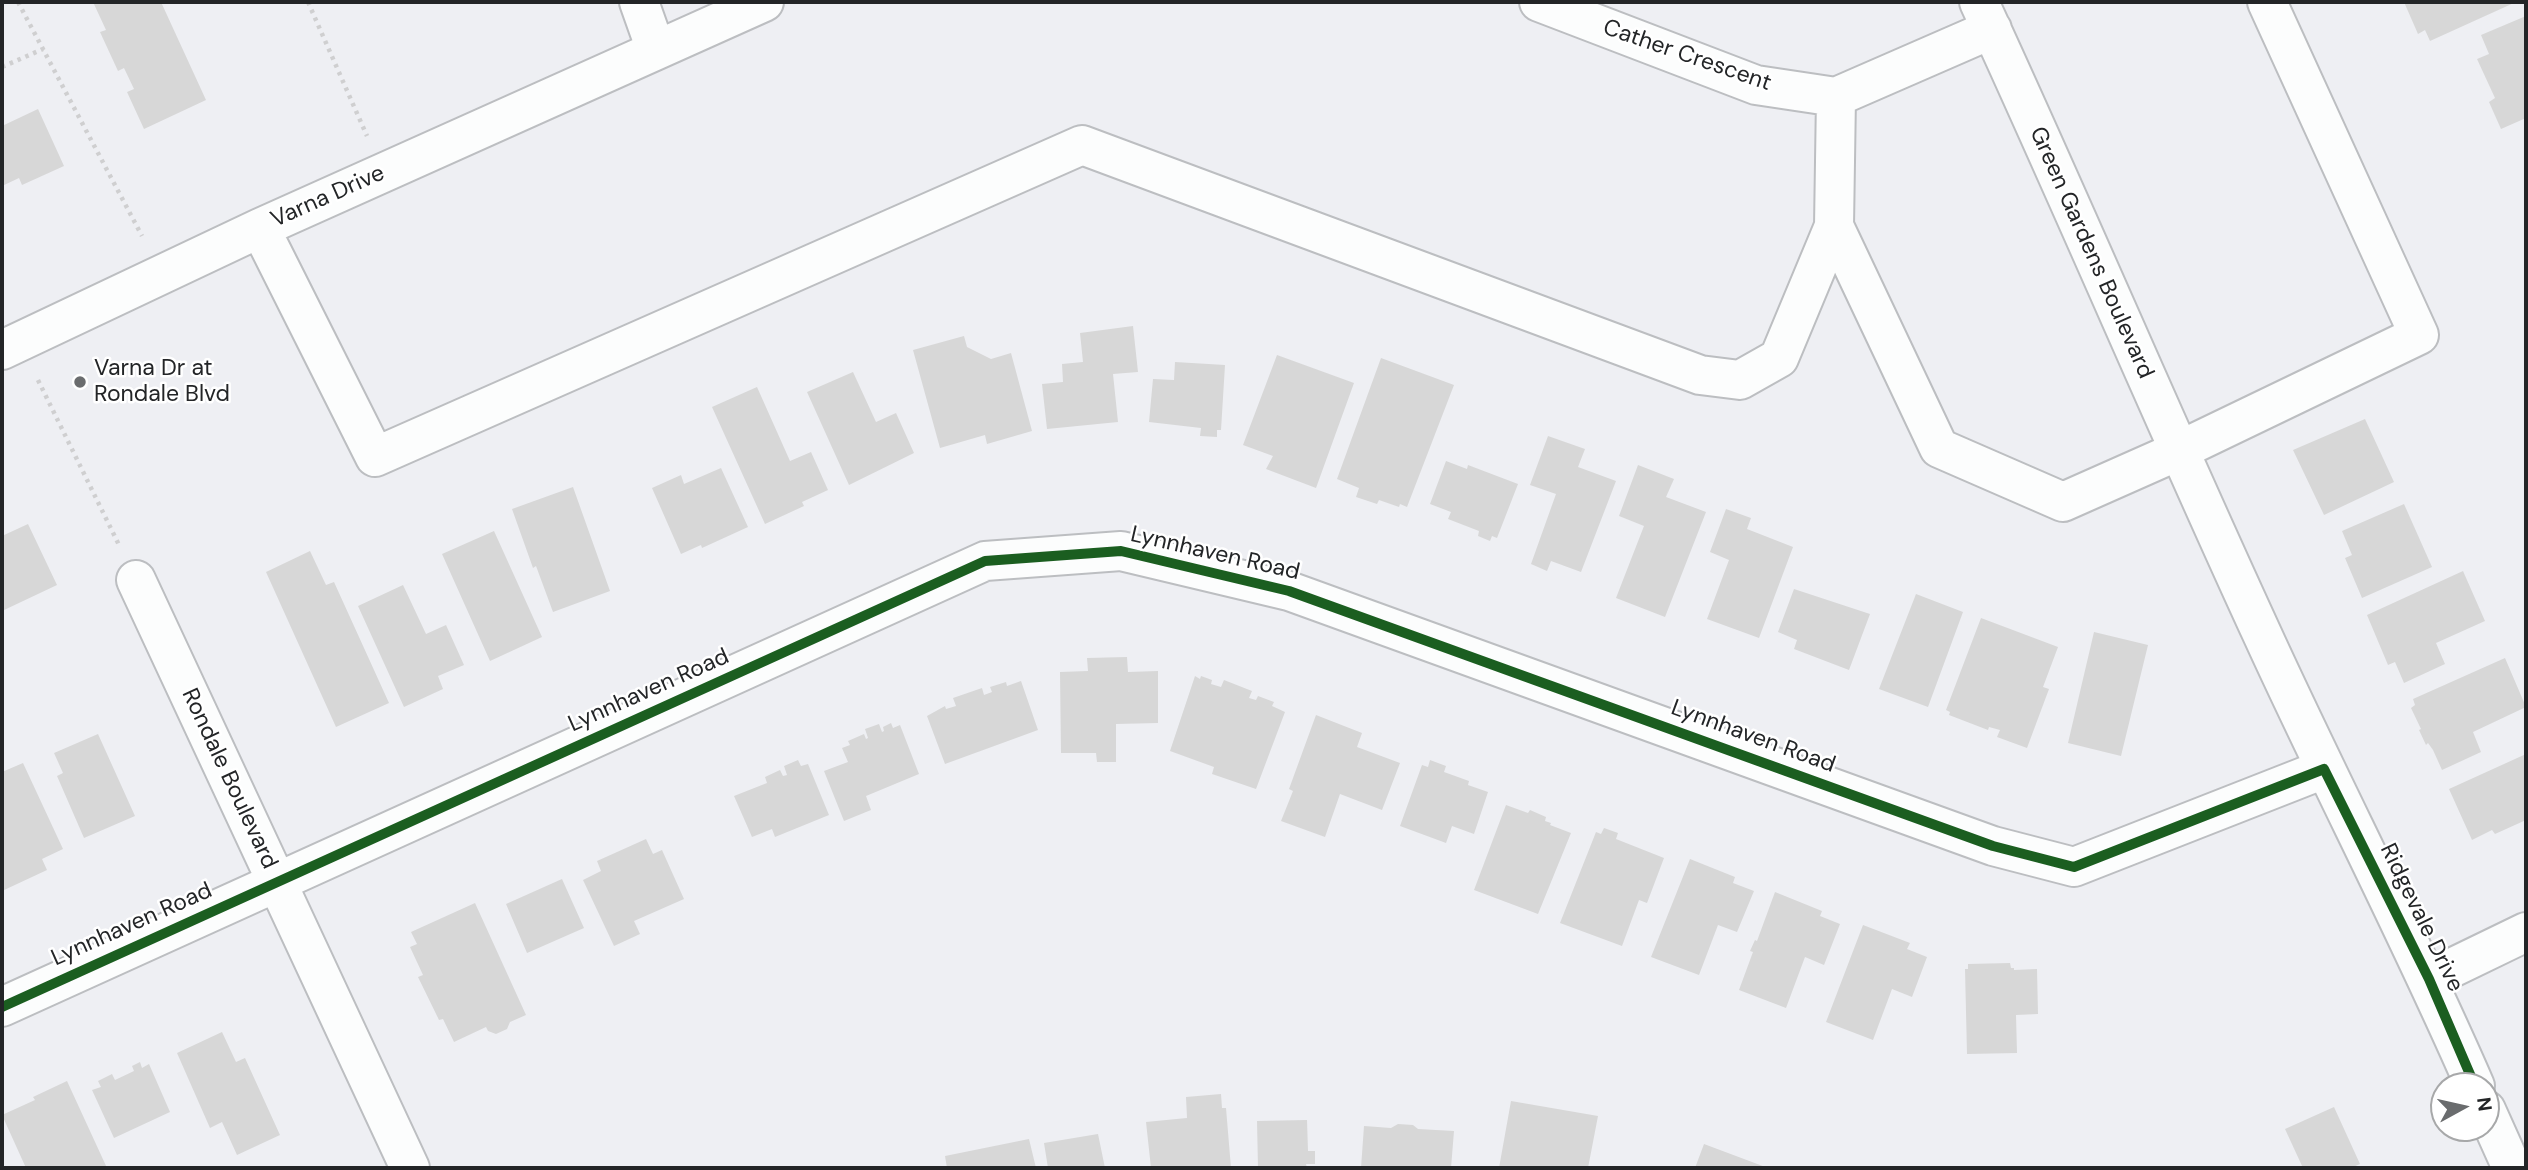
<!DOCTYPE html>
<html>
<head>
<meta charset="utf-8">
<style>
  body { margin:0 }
  #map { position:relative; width:2528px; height:1170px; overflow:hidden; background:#eeeff3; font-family:"DM Sans",sans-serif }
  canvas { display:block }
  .frame { position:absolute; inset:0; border:4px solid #232527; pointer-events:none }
  .north { position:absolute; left:2430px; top:1072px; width:70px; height:70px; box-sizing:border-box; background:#fff; border:2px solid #a7a8a9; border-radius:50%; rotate:82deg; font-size:19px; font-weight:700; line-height:28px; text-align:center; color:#232527 }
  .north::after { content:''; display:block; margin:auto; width:24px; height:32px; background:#6a6c6e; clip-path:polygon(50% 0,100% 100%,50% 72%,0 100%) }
</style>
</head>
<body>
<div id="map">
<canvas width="2528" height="1170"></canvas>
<div class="frame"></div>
<div class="north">N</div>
</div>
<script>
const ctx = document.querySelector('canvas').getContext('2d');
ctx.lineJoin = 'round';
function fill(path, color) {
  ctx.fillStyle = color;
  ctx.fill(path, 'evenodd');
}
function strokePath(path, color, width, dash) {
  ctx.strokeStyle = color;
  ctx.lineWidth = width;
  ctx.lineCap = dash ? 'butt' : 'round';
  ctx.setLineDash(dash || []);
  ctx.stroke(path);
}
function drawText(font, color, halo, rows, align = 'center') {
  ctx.font = font + ' "DM Sans",sans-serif';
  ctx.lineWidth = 5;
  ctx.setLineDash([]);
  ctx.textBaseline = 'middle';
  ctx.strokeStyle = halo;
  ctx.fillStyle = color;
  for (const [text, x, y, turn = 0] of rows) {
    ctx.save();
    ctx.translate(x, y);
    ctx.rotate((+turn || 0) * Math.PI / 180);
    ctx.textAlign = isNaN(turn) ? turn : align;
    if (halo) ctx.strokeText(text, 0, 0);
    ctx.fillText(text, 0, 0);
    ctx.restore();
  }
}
fill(new Path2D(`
  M93 2H161L206 100 144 129 127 92 134 89 124 68 118 71 100 32 106 30Z
  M2404 2H2516L2430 41 2425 30 2418 34Z
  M2526 16V118L2501 129 2489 102 2495 98 2477 59 2489 54 2481 35Z
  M38 109 64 166 22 185 19 178 2 186V126Z
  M1133 326 1138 372 1113 374 1118 422 1047 429 1042 384 1063 382 1062 364 1083 362 1080 333Z
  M964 336 967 347 991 359 1011 353 1032 431 987 444 985 435 940 448 913 350Z
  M1277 355 1354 383 1316 488 1266 469 1273 456 1243 445Z
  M1381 358 1454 385 1407 507 1400 504 1399 507 1379 500 1377 504 1356 497 1359 488 1337 479Z
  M1175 362 1225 365 1221 430H1217V437L1200 436 1201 428 1149 422 1153 379 1174 380Z
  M853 372 876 422 896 413 914 453 849 485 807 392Z
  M757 387 790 461 811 452 828 490 802 502 804 506 765 524 712 407Z
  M2365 419 2394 482 2324 515 2293 450Z
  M1548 436 1585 449 1578 467 1616 481 1581 572 1551 561 1547 571 1531 564 1556 494 1530 485Z
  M1446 461 1467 469 1468 465 1518 484 1497 538 1492 536 1490 541 1478 536 1479 531 1448 519 1451 512 1430 504Z
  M1638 465 1674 479 1666 497 1706 512 1665 617 1616 598 1644 526 1619 516Z
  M721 468 748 527 702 548 701 545 681 554 652 488 681 475 684 484Z
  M573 487 610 591 553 612 536 566 533 568 512 509Z
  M2404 504 2432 567 2362 598 2345 558 2352 555 2342 531Z
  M1726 509 1751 518 1747 529 1793 547 1759 638 1707 619 1729 560 1710 552Z
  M28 524 57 585 2 611V536Z
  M494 531 542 637 490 661 442 554Z
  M310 551 326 585 334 582 389 703 336 727 266 572Z
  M2463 571 2485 621 2436 643 2445 664 2404 683 2395 662 2388 665 2367 615Z
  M403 585 426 634 446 625 464 665 438 676 443 689 404 707 358 606Z
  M1794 589 1870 614 1849 670 1794 649 1797 640 1778 632Z
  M1916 594 1963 612 1928 707 1879 689Z
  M1981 618 2058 647 2043 687 2049 689 2027 748 1997 737 2000 730 1989 727 1988 730 1949 715 1950 712 1946 710Z
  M2094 632 2148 645 2121 756 2068 743Z
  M1127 657 1128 672 1158 671V723L1116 724V762H1097L1096 753H1061L1060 672 1088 671 1087 658Z
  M2505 658 2526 707 2473 732 2481 752 2442 770 2433 750 2428 743 2426 745 2419 730 2421 729 2411 708 2415 705 2413 699Z
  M1195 676 1200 679 1201 676 1212 680 1211 684 1221 687 1224 680 1252 691 1249 698 1256 700 1258 696 1274 702 1272 706 1285 712 1256 789 1212 774 1214 767 1170 751Z
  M1021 681 1038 730 945 764 927 716 945 706 946 709 956 706 953 698 982 688 984 695 992 692 990 687 1006 682 1007 686Z
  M1316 715 1362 733 1357 747 1400 763 1382 810 1340 794 1325 837 1281 821 1293 791 1289 789Z
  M891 723 893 728 900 725 919 774 866 796 871 810 844 821 824 771 848 762 842 748 850 745 848 741 864 734 866 739 868 738 865 729 879 724 882 732 884 731 883 727Z
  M98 734 135 816 84 838 57 776 63 773 54 753Z
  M2526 754V820L2495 834 2492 830 2472 840 2449 789Z
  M798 760 801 766 808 764 829 815 775 837 772 829 752 837 734 796 767 783 765 777 780 770 783 776 787 775 784 766Z
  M1430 760 1446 766 1444 772 1469 781 1468 785 1488 792 1474 834 1452 826 1446 843 1400 826 1422 765 1428 767Z
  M23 763 63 849 42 859 47 870 2 891V772Z
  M1506 805 1528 813 1530 810 1546 817 1545 821 1551 823 1550 825 1571 833 1538 914 1474 890Z
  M1604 828 1618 833 1616 839 1664 858 1647 903 1639 900 1622 946 1560 923 1596 832 1601 834Z
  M646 839 653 854 662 850 684 899 634 921 640 934 614 946 583 880 601 871 597 861Z
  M1690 859 1735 877 1733 883 1754 891 1737 932 1718 925 1699 975 1651 957Z
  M562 879 584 928 527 953 506 904Z
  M1775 892 1822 911 1820 916 1840 924 1824 965 1805 957 1786 1008 1739 990 1753 952 1750 951 1755 940 1757 941Z
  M475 903 526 1015 510 1022 507 1029 496 1034 488 1031 486 1027 454 1042 443 1019 439 1020 418 977 423 975 410 947 417 944 411 932Z
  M1863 925 1910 943 1907 949 1927 957 1912 997 1892 989 1873 1040 1826 1022Z
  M2010 963 2011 968H2014V970L2037 969 2038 1014 2016 1015 2017 1053 1967 1054 1965 969H1968V964Z
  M222 1032 236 1062 245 1058 280 1135 237 1155 222 1122 210 1128 177 1053Z
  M140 1062 142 1068 149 1064 170 1112 114 1138 92 1090 101 1087 98 1081 112 1074 115 1080 134 1071 132 1066Z
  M67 1081 107 1168H26L2 1115 35 1100 33 1097Z
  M1221 1094 1222 1108H1226L1231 1168H1151L1146 1122 1187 1118 1186 1097Z
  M1511 1101 1598 1116 1588 1168H1499Z
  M2334 1107 2360 1164 2351 1168H2303L2285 1129Z
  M1307 1120 1308 1151H1315V1164H1306L1307 1168H1258L1257 1121Z
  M1398 1124 1413 1125 1418 1129 1454 1131 1451 1168H1361L1364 1126 1391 1128Z
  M1098 1134 1105 1168H1048L1044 1143Z
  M1029 1139 1036 1168H947L945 1156Z
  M1704 1144 1768 1168H1695Z`), '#d7d7d7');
const minor = new Path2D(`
  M639 2 656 50
  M1539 2 1756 85 1836 97 1992 29
  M1979 2C2076 212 2166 426 2263 636 2332 787 2409 934 2475 1086
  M1836 97 1834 226 1939 448 2063 502 2178 451 2419 335 2267 2
  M260 228 375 457 1082 145 1700 375 1740 380 1779 358 1834 226
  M2 350 260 228 764 2
  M136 580 410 1168
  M2429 979 2526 932
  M2 1007 985 561 1121 551 1289 591 1993 846 2074 867 2324 769
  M2486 1110 2512 1168`);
strokePath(minor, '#bcbec1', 42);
strokePath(new Path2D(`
  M18 2 142 236
  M308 2 367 136
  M2 67 43 49
  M38 380 119 545`), '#cfcfd0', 4.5, [3.5, 5]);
strokePath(minor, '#fcfdfd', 38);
strokePath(new Path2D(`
  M2 1007 985 561 1121 551 1289 591 1993 846 2074 867 2324 769 2429 979 2475 1086`), '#1b5e20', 10);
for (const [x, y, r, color] of [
  [80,382,7,"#6a6c6e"]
]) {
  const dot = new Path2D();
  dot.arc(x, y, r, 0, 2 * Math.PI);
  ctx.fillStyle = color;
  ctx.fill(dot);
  strokePath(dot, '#fff', 2.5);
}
drawText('23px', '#232527', '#fff', [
  ["Cather Crescent",1687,56,19],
  ["Varna Drive",328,197,-24],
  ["Green Gardens Boulevard",2091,253,66],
  ["Lynnhaven Road",1215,554,13],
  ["Lynnhaven Road",649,691,-24],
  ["Lynnhaven Road",1753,737,20],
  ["Rondale Boulevard",229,779,65],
  ["Ridgevale Drive",2421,918,64],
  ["Lynnhaven Road",132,925,-24]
]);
drawText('23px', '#232527', '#fff', [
  ["Varna Dr at",94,369],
  ["Rondale Blvd",94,395]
], 'left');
</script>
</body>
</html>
